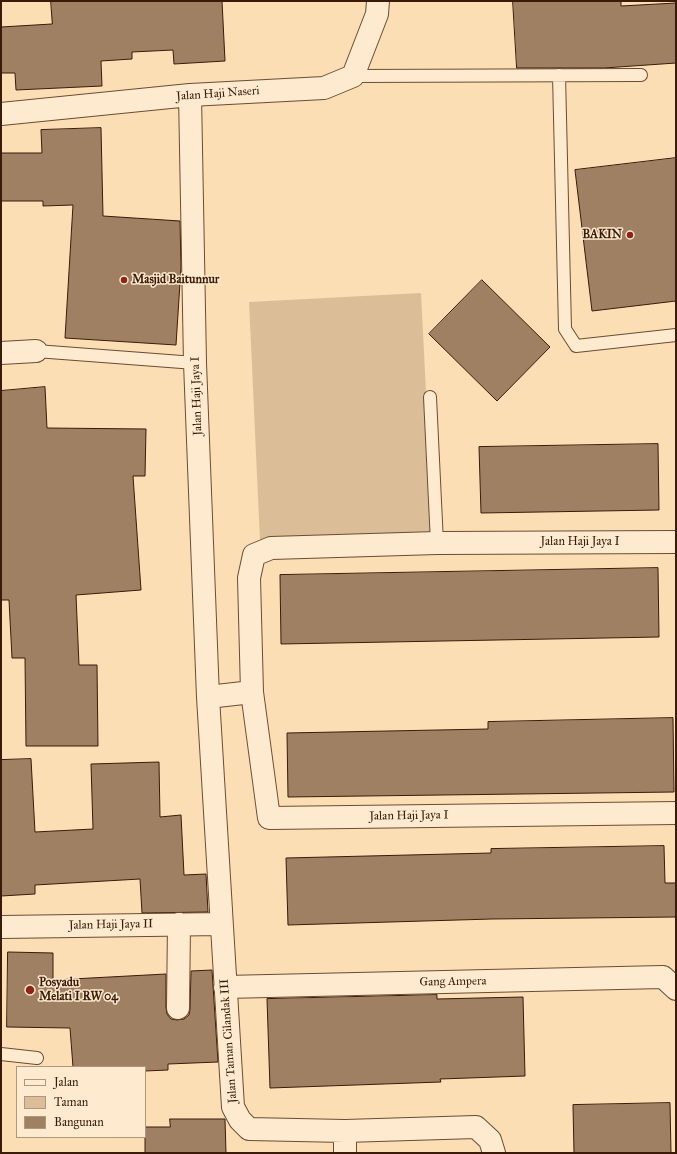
<!DOCTYPE html>
<html>
<head>
<meta charset="utf-8">
<style>
  body { margin:0 }
  #map { position:relative; width:677px; height:1154px; overflow:hidden; background:#fcdeb5; font-family:"IM FELL Great Primer",serif }
  canvas { display:block }
  .frame { position:absolute; inset:0; border:2px solid #3b1b08; pointer-events:none }
  .legend { position:absolute; left:16px; top:1066px; width:130px; height:72px; box-sizing:border-box; background:#fdeacf; border:1px solid #af977f; margin:0; padding:5px 7px; list-style:none; font-size:12px; color:#3b1b08 }
  .legend li { display:flex; align-items:center; gap:8px; height:20px }
  .legend b { width:20px; border:1px solid #af977f }
</style>
</head>
<body>
<div id="map">
<canvas width="677" height="1154"></canvas>
<div class="frame"></div>
<ul class="legend">
<li><b style="height:5px;background:#fdeacf"></b>Jalan</li>
<li><b style="height:11px;background:#dbbd98"></b>Taman</li>
<li><b style="height:11px;background:#9f8062"></b>Bangunan</li>
</ul>
</div>
<script>
const ctx = document.querySelector('canvas').getContext('2d');
ctx.lineJoin = 'round';
function fill(path, color) {
  ctx.fillStyle = color;
  ctx.fill(path, 'evenodd');
}
function strokePath(path, color, width, dash) {
  ctx.strokeStyle = color;
  ctx.lineWidth = width;
  ctx.lineCap = dash ? 'butt' : 'round';
  ctx.setLineDash(dash || []);
  ctx.stroke(path);
}
function drawText(font, color, halo, rows, align = 'center') {
  ctx.font = font + ' "IM FELL Great Primer",serif';
  ctx.lineWidth = 3;
  ctx.setLineDash([]);
  ctx.textBaseline = 'middle';
  ctx.strokeStyle = halo;
  ctx.fillStyle = color;
  for (const [text, x, y, turn = 0] of rows) {
    ctx.save();
    ctx.translate(x, y);
    ctx.rotate((+turn || 0) * Math.PI / 180);
    ctx.textAlign = isNaN(turn) ? turn : align;
    if (halo) ctx.strokeText(text, 0, 0);
    ctx.fillText(text, 0, 0);
    ctx.restore();
  }
}
fill(new Path2D(`
  M421 293 433 531 260 540 249 302Z`), '#dbbd98');
const building = new Path2D(`
  M51 1H222L225 61 174 64 173 50 132 52V59L101 61 102 86 16 90 15 73H1V27L52 24Z
  M513 1H621V6L676 3V63L604 68H517Z
  M101 128 103 216 180 221 181 267 176 345 65 338 73 205 43 206V201H1V153H42L41 130Z
  M676 158V301L592 311 575 170Z
  M482 280 550 347 497 401 429 334Z
  M45 387 47 428 146 429 145 476H133L141 590 76 595 79 665H97L98 746H26L25 658H12L9 600H1V391Z
  M658 444 659 510 481 513 479 447Z
  M658 568 659 637 281 644 280 575Z
  M673 718 674 792 288 797 287 733 488 729V722Z
  M31 759 35 832 93 829 91 764 159 762 160 817 181 815 184 875 206 874 208 912 142 913 140 879 35 885V894L1 896V760Z
  M664 846 665 883H676V917L492 919 288 925 286 858 491 853V849Z
  M8 952 53 953V980L166 974V1008L167 1014 171 1019 177 1020 184 1019 189 1015 190 1009 191 971 212 970 218 1062 168 1064V1070L145 1071V1067H73L70 1028 7 1027Z
  M437 995V999L523 997 525 1076 440 1079 441 1082 270 1088 267 999Z
  M670 1103 671 1153H574L573 1105Z
  M170 1119H225L226 1153H145V1127H170Z`);
fill(building, '#9f8062');
strokePath(building, '#3b1b08', 1);
const service = new Path2D(`
  M559 75 565 329 576 346 676 335
  M353 76 641 75
  M36 351 195 363
  M430 397 437 543
  M1 1054 37 1058`);
const minor = new Path2D(`
  M190 95 195 363 208 697 233 1107 240 1120 249 1129 345 1131 476 1127 490 1140 494 1153
  M1 114 190 95 324 88 353 76 377 14 378 1
  M1 353 36 351
  M252 692 249 578 254 555 271 548 437 543 676 542
  M208 697 252 692 269 818 676 813
  M1 927 221 924
  M225 987 663 977 676 989
  M178 1008 179 924
  M345 1131V1153`);
strokePath(service, '#6b4c33', 14);
strokePath(minor, '#6b4c33', 24);
strokePath(service, '#fdeacf', 12);
strokePath(minor, '#fdeacf', 22);
for (const [x, y, r, color] of [
  [630,235,4,"#8f2418"],
  [124,280,4,"#8f2418"],
  [30,990,5,"#8f2418"]
]) {
  const dot = new Path2D();
  dot.arc(x, y, r, 0, 2 * Math.PI);
  ctx.fillStyle = color;
  ctx.fill(dot);
  strokePath(dot, '#fdeacf', 1.5);
}
drawText('12px', '#3b1b08', '#fdeacf', [
  ["Jalan Haji Naseri",218,94,-4],
  ["Jalan Haji Jaya I",197,396,-92],
  ["Jalan Haji Jaya I",580,542],
  ["Jalan Haji Jaya I",409,816,-1],
  ["Jalan Haji Jaya II",111,925,-1],
  ["Gang Ampera",453,982,-1],
  ["Jalan Taman Cilandak III",229,1041,-94]
]);
drawText('bold 12px', '#3b1b08', '#fdeacf', [
  ["BAKIN",622,235,"right"],
  ["Masjid Baitunnur",132,280],
  ["Posyadu",39,983],
  ["Melati I RW 04",39,997]
], 'left');
</script>
</body>
</html>
